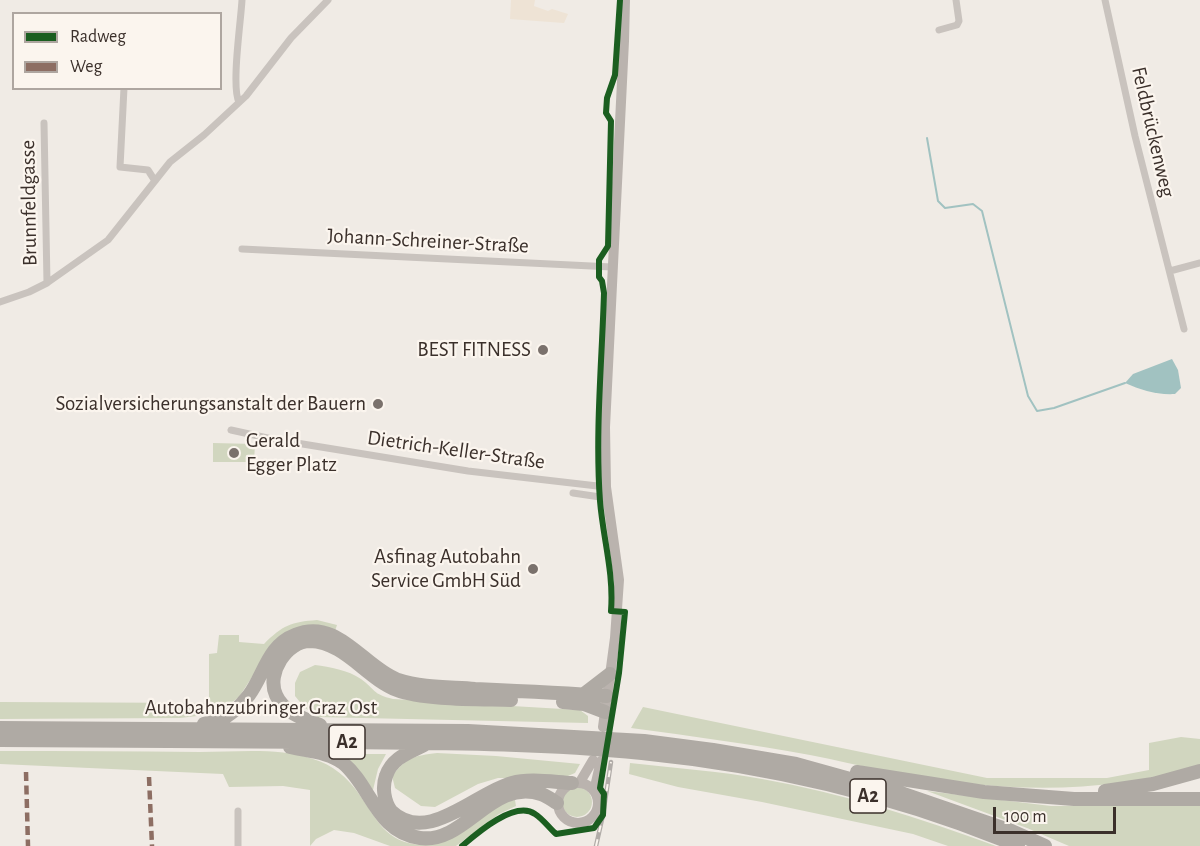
<!DOCTYPE html>
<html>
<head>
<meta charset="utf-8">
<style>
  body { margin:0 }
  #map { position:relative; width:1200px; height:846px; overflow:hidden; background:#f0ebe5; font-family:"Alegreya Sans",sans-serif }
  canvas { display:block }
  .legend { position:absolute; left:12px; top:12px; width:210px; height:78px; box-sizing:border-box; background:#fbf5ee; border:2px solid #aea6a0; margin:0; padding:8px 10px; list-style:none; font-size:18px; color:#3b302b }
  .legend li { display:flex; align-items:center; gap:12px; height:30px }
  .legend b { width:30px; border:2px solid #aea6a0 }
  .scale { position:absolute; left:993px; top:807px; width:123px; height:27px; box-sizing:border-box; border:3px solid #3b302b; border-top:0; padding-left:8px; font-size:18px; line-height:21px; white-space:nowrap; color:#3b302b; -webkit-text-stroke:4px #fbf5ee; paint-order:stroke }
</style>
</head>
<body>
<div id="map">
<canvas width="1200" height="846"></canvas>
<ul class="legend">
<li><b style="height:8px;background:#1b5e20"></b>Radweg</li>
<li><b style="height:8px;background:#8d6e63"></b>Weg</li>
</ul>
<div class="scale">100 m</div>
</div>
<script>
const ctx = document.querySelector('canvas').getContext('2d');
ctx.lineJoin = 'round';
function fill(path, color) {
  ctx.fillStyle = color;
  ctx.fill(path, 'evenodd');
}
function strokePath(path, color, width, dash) {
  ctx.strokeStyle = color;
  ctx.lineWidth = width;
  ctx.lineCap = dash ? 'butt' : 'round';
  ctx.setLineDash(dash || []);
  ctx.stroke(path);
}
function drawText(font, color, halo, rows, align = 'center') {
  ctx.font = font + ' "Alegreya Sans",sans-serif';
  ctx.lineWidth = 4.5;
  ctx.setLineDash([]);
  ctx.textBaseline = 'middle';
  ctx.strokeStyle = halo;
  ctx.fillStyle = color;
  for (const [text, x, y, turn = 0] of rows) {
    ctx.save();
    ctx.translate(x, y);
    ctx.rotate((+turn || 0) * Math.PI / 180);
    ctx.textAlign = isNaN(turn) ? turn : align;
    if (halo) ctx.strokeText(text, 0, 0);
    ctx.fillText(text, 0, 0);
    ctx.restore();
  }
}
fill(new Path2D(`
  M213 443 255 444 254 462H213Z
  M317 620 337 625 335 631 252 677 239 697 223 709 206 715 180 718 0 719V702L209 703V654L217 653 219 635H239V642L264 644C283 625 291 622 317 620Z
  M315 665C330 667 348 670 361 679 376 690 372 694 393 699L580 710 588 716V723L317 717 304 707 295 696V683L300 672Z
  M643 707 987 778H1107L1149 770V743L1181 737 1200 739V766C1121 789 1043 792 962 783 911 778 860 765 810 755 750 744 691 736 631 728Z
  M0 751C67 751 133 751 200 752 236 752 278 747 313 759 333 765 347 777 359 794 377 819 385 843 422 845 447 846 473 819 493 806 499 803 508 802 515 800L516 806 499 814 456 846H390L354 833 334 830 316 839 310 846V790L283 786 229 787 223 774 0 764Z
  M437 753 496 756 580 764 575 773 563 778H498L478 784 435 807 421 806 395 788 392 776C407 757 414 756 437 753Z
  M339 754H386L378 769 373 790 356 767Z
  M630 763C674 768 719 771 762 779 842 793 920 818 996 846H948L913 834 762 802 678 787 629 774Z
  M562 802a15 15 0 1 1 30 0a15 15 0 1 1-30 0Z
  M927 791 1051 806 1200 805V846H1069L1027 828Z`), '#d1d6bf');
fill(new Path2D(`
  M511 0H535L534 6 548 11 552 9 568 14 564 23 510 19Z`), '#eee3d5');
fill(new Path2D(`
  M1172 359 1178 370 1181 388 1175 394C1156 395 1141 390 1125 383L1133 374Z`), '#a1c2c1');
strokePath(new Path2D(`
  M927 138 938 201 945 208 973 204 982 211 1028 396 1037 411 1054 408 1125 383`), '#a1c2c1', 2);
strokePath(new Path2D(`
  M1105 0 1135 136 1184 329
  M939 30 957 25 959 21 956 0
  M124 88 120 167 148 170 155 181
  M239 102C231 87 241 20 242 0
  M44 123 47 283
  M242 249 612 267
  M1170 271 1200 263
  M0 302 29 292 47 283 108 240 170 162 204 135 246 96 291 38 328 0
  M231 430 272 439 468 471 606 487
  M573 493 607 498
  M238 811V846`), '#c9c3be', 7);
strokePath(new Path2D(`
  M603 727 615 638 619 580 606 487 605 427 624 41 625 0
  M580 782 593 760
  M558 803a20 20 0 1 1 40 0a20 20 0 1 1-40 0Z
  M594 791 601 761`), '#bab3ae', 10);
strokePath(new Path2D(`
  M584 694 610 674
  M563 702 584 704 605 712
  M204 724C210 722 216 722 221 719 231 715 242 704 249 695 264 675 268 645 295 635 338 617 363 667 398 680 422 688 450 687 475 689 519 691 563 693 607 696
  M320 725C304 719 283 712 276 695 266 673 287 641 310 641 345 642 366 678 397 690 423 700 481 699 511 700
  M0 728 468 731 644 741 713 750 796 764 904 794 1009 830 1045 846
  M0 740C112 741 225 741 337 742 439 743 541 743 642 753 770 766 899 796 1018 846
  M424 745C408 753 392 758 386 776 382 787 384 801 391 811 427 846 475 793 512 783 529 778 553 782 572 783
  M290 747C307 751 329 752 343 763 371 786 377 833 420 838 466 844 491 778 541 794 547 796 552 800 557 803
  M857 772 984 792 1074 799H1200
  M1105 791 1153 784 1200 771`), '#afaaa4', 14);
const rail = new Path2D(`
  M596 846 603 815 611 762`);
strokePath(rail, '#b1aca8', 4.5);
strokePath(rail, '#fbf5ee', 2, [7]);
strokePath(new Path2D(`
  M26 772 28 846
  M149 777 152 846`), '#8d6e63', 4.5, [9, 4.5]);
strokePath(new Path2D(`
  M462 846C477 833 515 800 535 814 543 819 549 828 556 834L594 828 603 815 604 794 600 788 619 673 625 612 611 611C614 573 603 538 600 501 595 433 602 360 604 293L602 281 599 277V260L608 246 611 121 606 113 607 98 615 75 620 0`), '#1b5e20', 6);
for (const [x, y, r, color] of [
  [543,350,6,"#7a716c"],
  [378,404,6,"#7a716c"],
  [234,453,6,"#7a716c"],
  [533,569,6,"#7a716c"]
]) {
  const dot = new Path2D();
  dot.arc(x, y, r, 0, 2 * Math.PI);
  ctx.fillStyle = color;
  ctx.fill(dot);
  strokePath(dot, '#fbf5ee', 2);
}
for (const [x, y, w] of [
  [347,742,36],
  [868,796,36]
]) {
  const box = new Path2D();
  box.roundRect(x - w / 2, y - 17, w, 34, 4.5);
  ctx.fillStyle = '#fbf5ee';
  ctx.fill(box);
  strokePath(box, '#3b302b', 1.5);
}
drawText('bold 20px', '#3b302b', null, [
  ["A2",347,742],
  ["A2",868,796]
]);
drawText('21px', '#3b302b', '#fbf5ee', [
  ["Feldbrückenweg",1153,132,77],
  ["Brunnfeldgasse",29,203,-91],
  ["Johann-Schreiner-Straße",428,241,3],
  ["Dietrich-Keller-Straße",456,450,8],
  ["Autobahnzubringer Graz Ost",261,708]
]);
drawText('21px', '#3b302b', '#fbf5ee', [
  ["BEST FITNESS",531,350],
  ["Sozialversicherungsanstalt der Bauern",366,404],
  ["Gerald",246,441,"left"],
  ["Egger Platz",246,465,"left"],
  ["Asfinag Autobahn",521,557],
  ["Service GmbH Süd",521,581]
], 'right');
</script>
</body>
</html>
